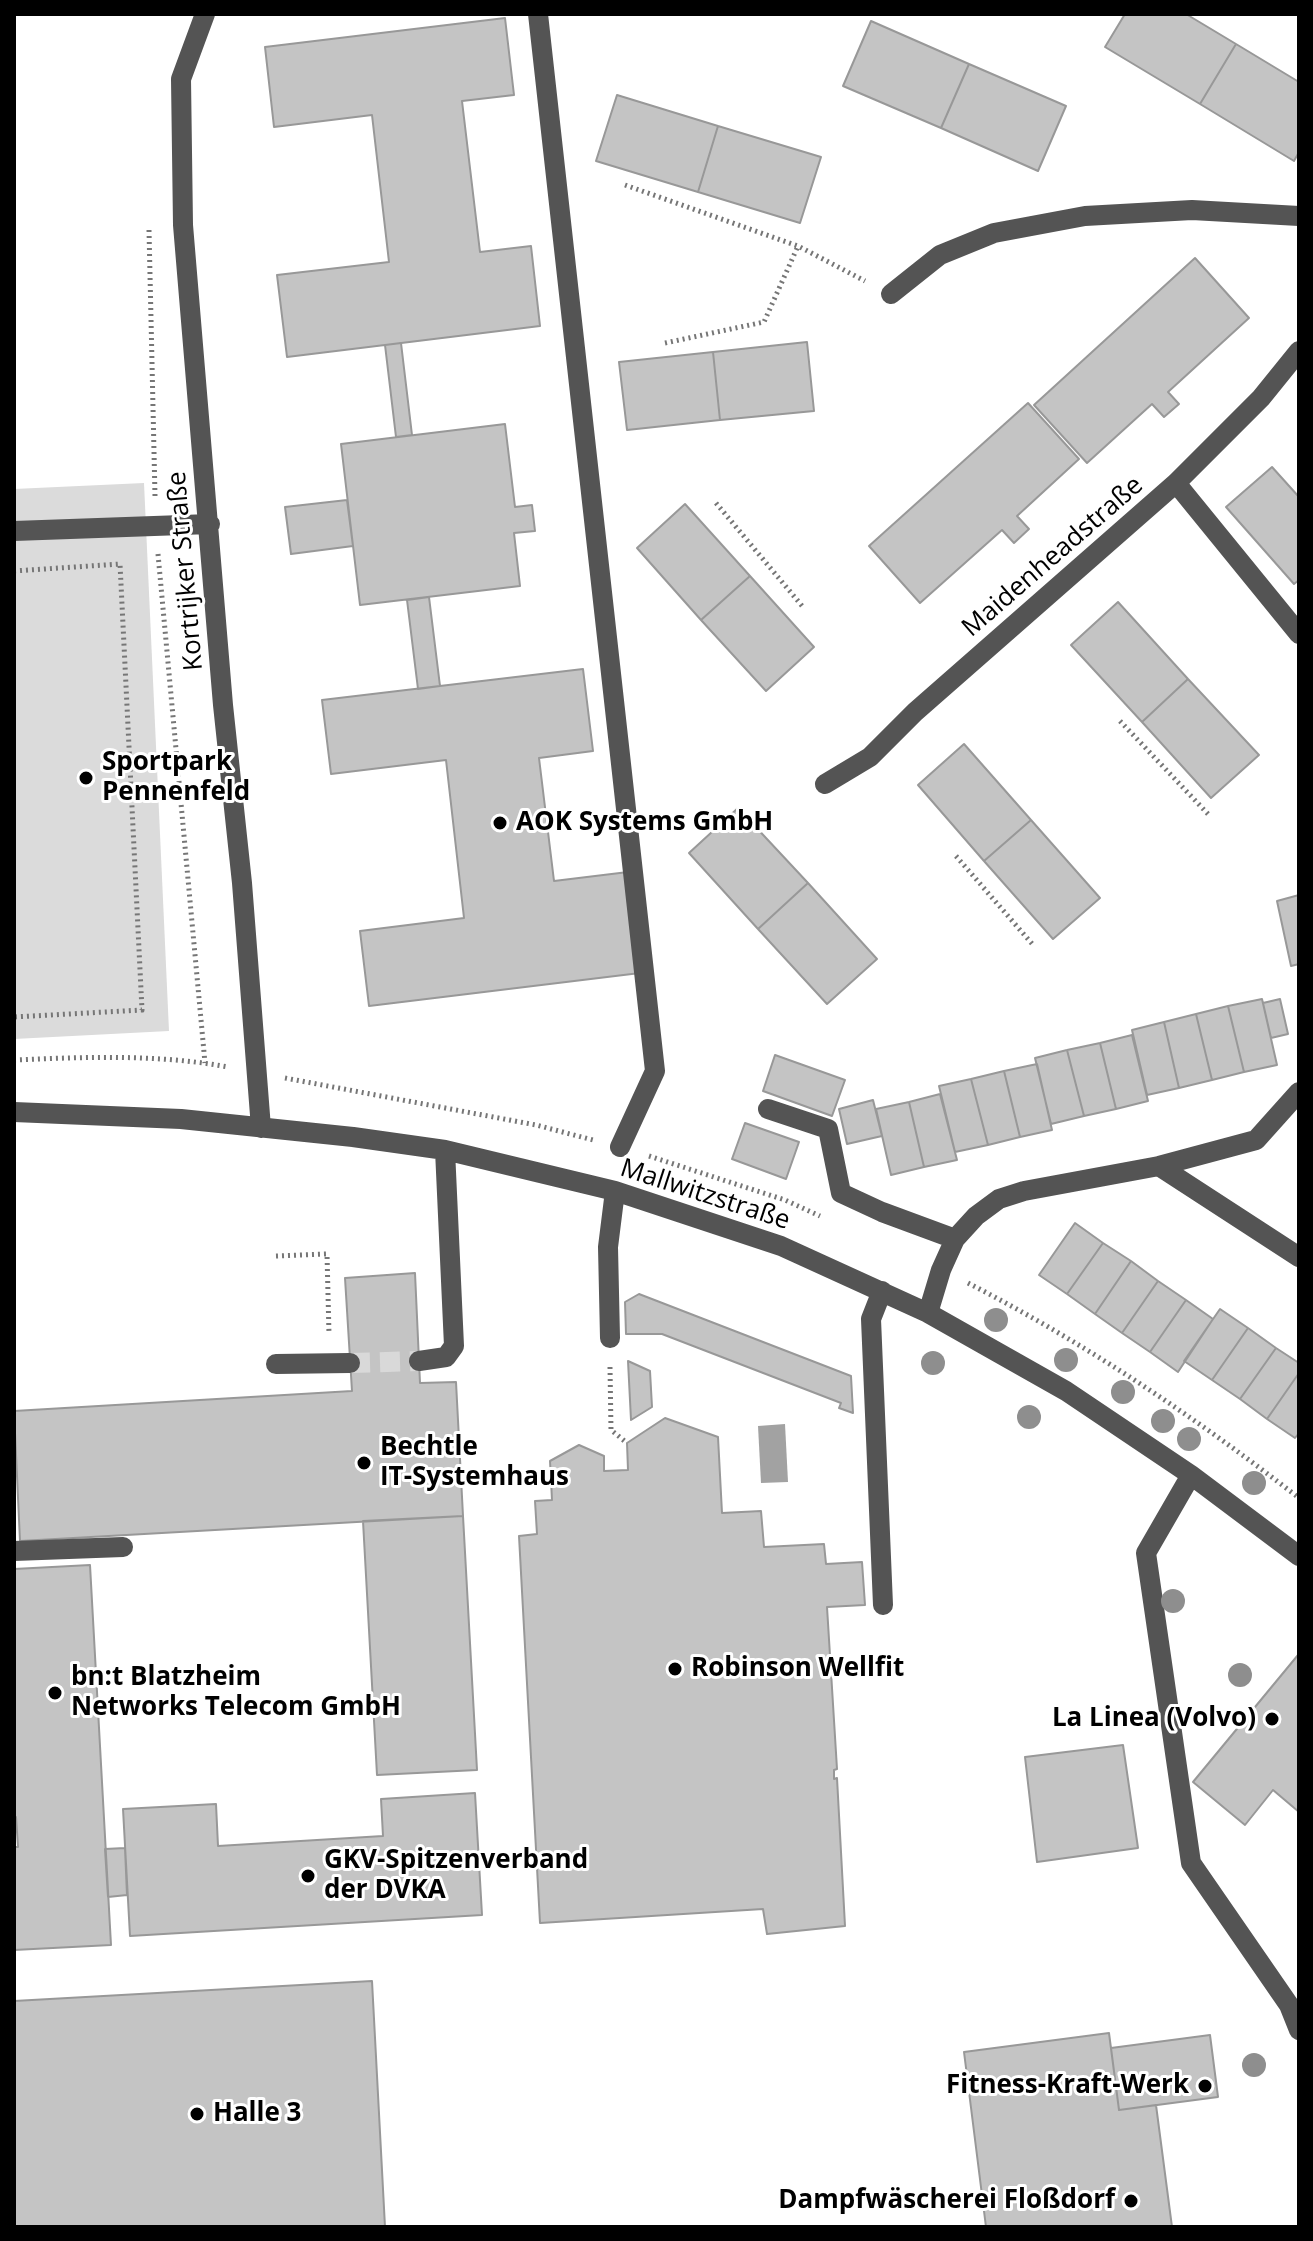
<!DOCTYPE html>
<html>
<head>
<meta charset="utf-8">
<style>
  body { margin:0 }
  #map { position:relative; width:1313px; height:2241px; overflow:hidden; background:#fff; font-family:"Open Sans",sans-serif }
  canvas { display:block }
  .frame { position:absolute; inset:0; border:16px solid #000; pointer-events:none }
</style>
</head>
<body>
<div id="map">
<canvas width="1313" height="2241"></canvas>
<div class="frame"></div>
</div>
<script>
const ctx = document.querySelector('canvas').getContext('2d');
ctx.lineJoin = 'round';
function fill(path, color) {
  ctx.fillStyle = color;
  ctx.fill(path, 'evenodd');
}
function strokePath(path, color, width, dash) {
  ctx.strokeStyle = color;
  ctx.lineWidth = width;
  ctx.lineCap = dash ? 'butt' : 'round';
  ctx.setLineDash(dash || []);
  ctx.stroke(path);
}
function drawText(font, color, halo, rows, align = 'center') {
  ctx.font = font + ' "Open Sans",sans-serif';
  ctx.lineWidth = 6;
  ctx.setLineDash([]);
  ctx.textBaseline = 'middle';
  ctx.strokeStyle = halo;
  ctx.fillStyle = color;
  for (const [text, x, y, turn = 0] of rows) {
    ctx.save();
    ctx.translate(x, y);
    ctx.rotate((+turn || 0) * Math.PI / 180);
    ctx.textAlign = isNaN(turn) ? turn : align;
    if (halo) ctx.strokeText(text, 0, 0);
    ctx.fillText(text, 0, 0);
    ctx.restore();
  }
}
fill(new Path2D(`
  M144 483 169 1031 14 1039V489Z`), '#dbdbdb');
fill(new Path2D(`
  M785 1424 788 1482 761 1483 758 1426Z`), '#a2a2a2');
const building = new Path2D(`
  M1125 14H1186L1236 44 1200 104 1105 47Z
  M505 18 514 95 462 101 480 252 531 246 540 326 287 357 277 275 389 262 372 115 274 127 265 47Z
  M871 21 969 64 941 128 843 86Z
  M1236 44 1299 82V152L1294 161 1200 104Z
  M969 64 1066 106 1038 171 941 128Z
  M617 95 718 126 698 192 596 161Z
  M718 126 821 157 800 223 698 192Z
  M1195 258 1249 318 1168 392 1179 404 1164 417 1152 404 1087 463 1034 405Z
  M807 342 814 411 720 420 713 352Z
  M401 343 412 435 396 437 385 345Z
  M713 352 720 420 627 430 619 362Z
  M1028 403 1079 459 1017 516 1029 529 1014 543 1002 530 920 603 869 546Z
  M505 424 515 507 532 505 535 531 514 533 520 586 360 605 341 444Z
  M1272 467 1299 497V580L1294 584 1226 507Z
  M347 500 353 546 291 554 285 507Z
  M685 504 750 576 701 620 637 548Z
  M750 576 814 647 766 691 701 620Z
  M429 597 440 686 418 689 407 600Z
  M1118 602 1188 679 1142 722 1071 645Z
  M583 669 593 751 539 758 554 881 628 872 640 973 369 1006 360 931 464 918 446 760 331 774 322 700Z
  M1188 679 1259 755 1211 798 1142 722Z
  M964 744 1031 820 984 861 918 785Z
  M738 808 808 883 758 929 689 853Z
  M1031 820 1100 898 1053 939 984 861Z
  M808 883 877 959 827 1004 758 929Z
  M1299 895V964L1291 966 1277 901Z
  M1262 999 1277 1065 1244 1072 1228 1006Z
  M1280 999 1288 1034 1271 1038 1263 1003Z
  M1228 1006 1244 1072 1212 1080 1196 1014Z
  M1196 1014 1212 1080 1179 1088 1164 1022Z
  M1164 1022 1179 1088 1147 1095 1132 1030Z
  M1132 1035 1148 1101 1116 1109 1100 1043Z
  M1100 1043 1116 1109 1084 1116 1067 1050Z
  M1067 1050 1084 1116 1051 1124 1035 1058Z
  M775 1055 845 1080 832 1116 763 1091Z
  M1037 1064 1052 1130 1020 1137 1004 1071Z
  M1004 1071 1020 1137 988 1145 971 1079Z
  M971 1079 988 1145 955 1152 939 1086Z
  M940 1094 957 1160 924 1167 909 1102Z
  M873 1100 882 1136 847 1144 839 1109Z
  M909 1102 924 1167 891 1175 876 1109Z
  M745 1123 799 1142 786 1179 732 1159Z
  M1075 1223 1103 1243 1067 1294 1039 1275Z
  M1103 1243 1131 1261 1095 1314 1067 1294Z
  M1131 1261 1158 1281 1122 1333 1095 1314Z
  M415 1273 420 1383 456 1382 463 1516 20 1541 14 1411 352 1391 345 1278Z
  M1158 1281 1186 1300 1150 1352 1122 1333Z
  M639 1294 851 1376 853 1413 839 1408 841 1403 662 1334H626L625 1302Z
  M1186 1300 1213 1319 1178 1372 1150 1352Z
  M1220 1309 1248 1328 1212 1380 1184 1361Z
  M1248 1328 1276 1348 1240 1399 1212 1380Z
  M1276 1348 1299 1363V1373L1267 1419 1240 1399Z
  M628 1361 650 1371 652 1407 631 1420Z
  M1299 1373V1433L1295 1438 1267 1419Z
  M665 1418 718 1437 722 1513 761 1511 764 1547 824 1544 826 1564 862 1562 865 1605 827 1607 837 1769 834 1770V1779L837 1778 845 1926 767 1934 763 1909 540 1923 519 1536 537 1534 535 1501 552 1500 550 1461 579 1445 604 1456V1471L628 1470 627 1443Z
  M463 1516 477 1770 377 1775 363 1521Z
  M90 1565 111 1945 14 1950V1847H18L16 1817H14V1569Z
  M1298 1655 1299 1812 1273 1790 1245 1825 1193 1782Z
  M1123 1745 1138 1848 1037 1862 1025 1757Z
  M475 1793 482 1915 130 1936 123 1809 216 1804 218 1846 383 1836 381 1799Z
  M125 1848 127 1895 108 1897 105 1849Z
  M372 1981 385 2227H14V2001Z
  M1109 2033 1119 2110 1156 2105 1172 2227H986L964 2052Z
  M1210 2035 1218 2097 1119 2110 1111 2048Z`);
fill(building, '#c4c4c4');
strokePath(building, '#989898', 2);
strokePath(new Path2D(`
  M350 1363 419 1361`), '#d9d9d9', 20, [20, 10]);
strokePath(new Path2D(`
  M625 185 798 246 865 281
  M149 230 155 496
  M665 343 764 322 798 246
  M716 503 803 607
  M158 554 205 1063
  M14 571 120 564 142 1010 14 1017
  M1120 721 1208 814
  M956 856 1034 946
  M14 1060C85 1057 158 1054 228 1067
  M285 1078 536 1125 593 1140
  M649 1156 785 1200 820 1216
  M276 1256 327 1254 329 1334
  M968 1283C1085 1343 1195 1417 1299 1498
  M610 1367 611 1430 627 1443`), '#767676', 5, [2, 4]);
strokePath(new Path2D(`
  M205 14 181 79 183 225 223 705 242 883 261 1128
  M538 14 655 1071 620 1147
  M891 294 940 255 994 233 1085 216 1192 210 1299 216
  M1176 483 1299 634
  M14 531 210 524
  M825 784 870 757 915 712 1176 483 1261 398 1299 351
  M768 1109 828 1129 841 1193 882 1212 955 1239
  M14 1112 181 1119 353 1137 445 1150 615 1191 781 1246 928 1313 1066 1391 1191 1475 1299 1556
  M1159 1166 1299 1257
  M882 1291 871 1319 883 1605
  M928 1313 941 1270 955 1239 976 1216 999 1199 1024 1191 1159 1166 1256 1140 1299 1092
  M610 1338 608 1247 615 1191
  M419 1361 446 1357 454 1346 445 1150
  M276 1364 350 1363
  M1191 1475 1146 1553 1191 1863 1289 2005 1299 2030
  M14 1551 123 1547`), '#545454', 20);
ctx.fillStyle = '#8e8e8e';
for (const [x, y] of [
  [996,1320],
  [1066,1360],
  [933,1363],
  [1123,1392],
  [1029,1417],
  [1163,1421],
  [1189,1439],
  [1254,1483],
  [1173,1601],
  [1240,1675],
  [1254,2065]
]) {
  ctx.beginPath();
  ctx.arc(x, y, 12, 0, 2 * Math.PI);
  ctx.fill();
}
for (const [x, y, r, color] of [
  [86,778,8,"#000"],
  [500,823,8,"#000"],
  [364,1463,8,"#000"],
  [675,1669,8,"#000"],
  [55,1693,8,"#000"],
  [1272,1719,8,"#000"],
  [308,1876,8,"#000"],
  [1205,2086,8,"#000"],
  [197,2114,8,"#000"],
  [1131,2201,8,"#000"]
]) {
  const dot = new Path2D();
  dot.arc(x, y, r, 0, 2 * Math.PI);
  ctx.fillStyle = color;
  ctx.fill(dot);
  strokePath(dot, '#fff', 3);
}
drawText('26px', '#000', '#fff', [
  ["Maidenheadstraße",1053,557,-41],
  ["Kortrijker Straße",186,571,-95],
  ["Mallwitzstraße",705,1195,18]
]);
drawText('bold 26px', '#000', '#fff', [
  ["Sportpark",102,763],
  ["Pennenfeld",102,793],
  ["AOK Systems GmbH",516,823],
  ["Bechtle",380,1448],
  ["IT-Systemhaus",380,1478],
  ["Robinson Wellfit",691,1669],
  ["bn:t Blatzheim",71,1678],
  ["Networks Telecom GmbH",71,1708],
  ["La Linea (Volvo)",1256,1719,"right"],
  ["GKV-Spitzenverband",324,1861],
  ["der DVKA",324,1891],
  ["Fitness-Kraft-Werk",1189,2086,"right"],
  ["Halle 3",213,2114],
  ["Dampfwäscherei Floßdorf",1115,2201,"right"]
], 'left');
</script>
</body>
</html>
